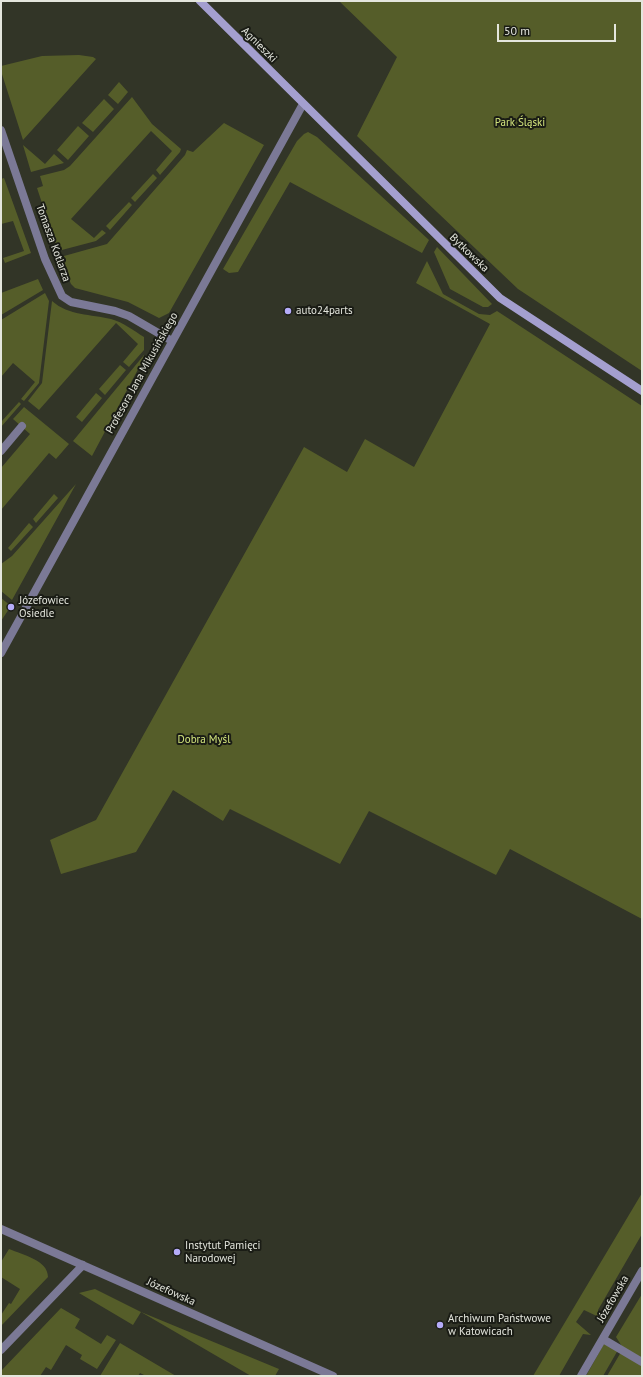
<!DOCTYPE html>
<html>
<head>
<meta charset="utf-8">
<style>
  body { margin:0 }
  #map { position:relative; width:643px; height:1377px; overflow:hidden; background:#323527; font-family:"PT Sans",sans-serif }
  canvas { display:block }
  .frame { position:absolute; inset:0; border:2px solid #e4e6dd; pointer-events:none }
  .scale { position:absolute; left:497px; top:24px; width:119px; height:18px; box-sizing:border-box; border:2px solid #e4e6dd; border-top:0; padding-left:5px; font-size:12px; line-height:14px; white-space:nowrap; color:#e4e6dd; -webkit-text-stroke:3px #1a1c15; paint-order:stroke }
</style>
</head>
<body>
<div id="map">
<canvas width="643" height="1377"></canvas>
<div class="frame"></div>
<div class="scale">50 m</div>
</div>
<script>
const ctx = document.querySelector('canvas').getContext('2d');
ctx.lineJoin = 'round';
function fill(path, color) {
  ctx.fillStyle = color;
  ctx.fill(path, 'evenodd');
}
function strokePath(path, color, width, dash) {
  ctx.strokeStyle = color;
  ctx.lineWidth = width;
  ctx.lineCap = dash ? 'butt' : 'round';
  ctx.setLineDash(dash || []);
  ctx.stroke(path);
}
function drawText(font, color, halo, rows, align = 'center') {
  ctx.font = font + ' "PT Sans",sans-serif';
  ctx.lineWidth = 4;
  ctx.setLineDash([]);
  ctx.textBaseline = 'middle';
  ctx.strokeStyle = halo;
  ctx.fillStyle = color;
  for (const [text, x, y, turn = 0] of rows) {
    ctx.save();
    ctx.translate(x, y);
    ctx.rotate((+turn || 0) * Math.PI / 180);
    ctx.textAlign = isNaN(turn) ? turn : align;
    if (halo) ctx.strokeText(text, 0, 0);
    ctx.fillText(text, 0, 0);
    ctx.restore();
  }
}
fill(new Path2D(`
  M339 1H642V371L518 289 357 136 397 57Z
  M79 55 93 57 96 59 23 140 1 71V66L42 56Z
  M119 82 128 92 118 104 108 95Z
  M132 97 152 124 181 149 180 152 160 175 156 170 172 151 151 131 71 219 94 238 102 230 106 233 96 241 58 251 37 188 43 186 40 176 64 170 70 166Z
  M104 99 114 109 93 132 82 123Z
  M224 123 264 145 169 313 159 318 128 302 75 288 71 284 62 264 66 262 64 256 107 244 185 155 187 150 193 152Z
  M78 126 89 136 68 160 57 150Z
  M308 132 317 137 429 240 422 253 290 182 238 272 229 273 223 269 297 141 304 134Z
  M23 145 45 164 54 154 64 163 31 172Z
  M153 174 157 178 135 202 131 198Z
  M4 178 31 253 5 263 3 258 24 251 13 221 1 224V179Z
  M129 202 132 205 110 230 106 226Z
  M437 247 492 304 488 307H483L450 289 434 252Z
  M427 261 443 294 479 314 490 315 497 311 642 406V919L510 849 496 875 369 811 340 864 230 809 223 821 173 790 136 852 61 874 50 840 96 820 304 447 347 472 365 439 414 467 490 324 416 283Z
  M38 279 43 290 1 315V293Z
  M45 293 49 301 39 383 24 401 21 399 35 382 13 363 1 377V320Z
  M52 301C69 316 91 314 111 319 123 322 134 331 144 337V350L129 367 123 362 138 344 116 323 39 410 28 401 42 383Z
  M144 355V358L92 456 73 441Z
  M120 365 126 370 105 395 99 389Z
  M96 393 102 398 82 422 76 417Z
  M19 402 21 404 1 427V422Z
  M24 407 69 444 56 459 49 453 1 510V468L30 434 13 419Z
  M76 484 12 600 1 591V564L12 556Z
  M54 494 58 498 36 523 33 519Z
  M29 523 33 527 11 551 8 548Z
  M1 598 11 606 1 621Z
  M642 1193V1234L598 1310 601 1318 584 1310 576 1322 591 1335 583 1334 559 1376H533Z
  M9 1249C23 1255 48 1260 48 1277L1 1326V1315L9 1303 11 1304 20 1289 1 1277V1262Z
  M95 1289 141 1312 279 1369 275 1376H251L141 1312 133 1325 79 1293Z
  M642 1294V1359L623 1348 616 1337Z
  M61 1308 80 1319 75 1328 101 1344 107 1335 116 1340 97 1369 80 1359 82 1355 66 1345 51 1370 46 1367 40 1376H1V1371Z
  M605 1342 618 1350 603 1376H586Z
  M120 1343 176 1376H146L140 1373 138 1376H100Z
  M621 1352 642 1365V1376H607Z`), '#555d29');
strokePath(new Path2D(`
  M1 130 45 259 62 296 71 302 115 311 129 316 172 341
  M1 451 22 426
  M1 653 303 104
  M1 1229 333 1376
  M603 1339 642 1362
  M1 1350 83 1265
  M581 1376 642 1271`), '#7b7996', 8);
strokePath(new Path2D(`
  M200 1 500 298 642 391`), '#a49fcf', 8);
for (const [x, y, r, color] of [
  [288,311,4,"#b5acf9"],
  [11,607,4,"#b5acf9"],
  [177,1252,4,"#b5acf9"],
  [440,1325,4,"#b5acf9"]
]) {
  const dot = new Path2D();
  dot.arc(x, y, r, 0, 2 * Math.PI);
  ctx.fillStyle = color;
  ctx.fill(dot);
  strokePath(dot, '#1a1c15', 1.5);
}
drawText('11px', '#e4e6dd', '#1a1c15', [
  ["Agnieszki",259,45,45],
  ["Tomasza Kotlarza",53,243,70],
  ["Bytkowska",469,253,44],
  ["Profesora Jana Mikusińskiego",142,373,-61],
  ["Józefowska",171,1292,24],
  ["Józefowska",613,1299,-60]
]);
drawText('11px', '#d5e77e', '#1a1c15', [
  ["Park Śląski",520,123],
  ["Dobra Myśl",204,740]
]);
drawText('11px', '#e4e6dd', '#1a1c15', [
  ["auto24parts",296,311],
  ["Józefowiec",19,601],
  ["Osiedle",19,614],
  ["Instytut Pamięci",185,1246],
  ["Narodowej",185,1259],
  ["Archiwum Państwowe",448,1319],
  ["w Katowicach",448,1332]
], 'left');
</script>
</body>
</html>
